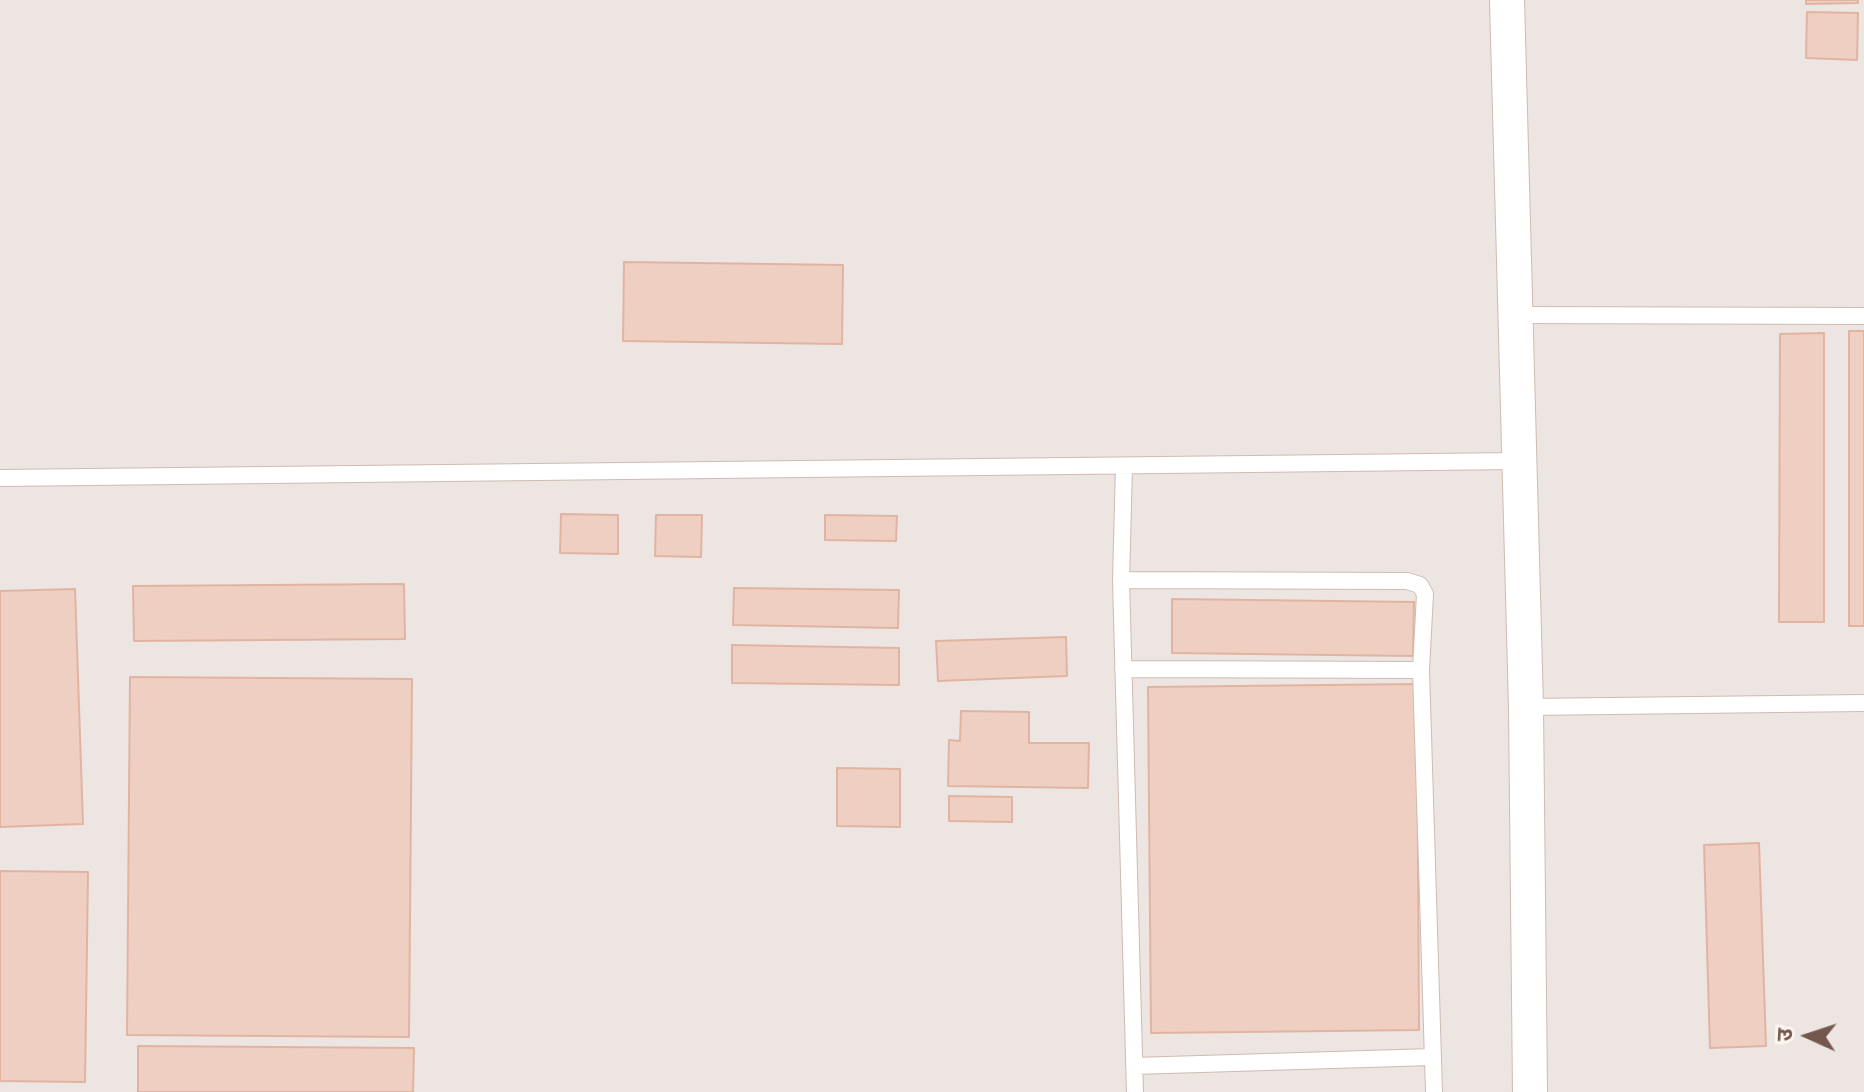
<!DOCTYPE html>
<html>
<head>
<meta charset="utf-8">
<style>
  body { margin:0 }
  #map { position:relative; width:1864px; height:1092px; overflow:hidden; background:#fbf2e8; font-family:Mulish,"Noto Sans Devanagari",sans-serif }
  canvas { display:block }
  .north { position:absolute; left:1768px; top:996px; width:80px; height:80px; -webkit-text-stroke:6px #fef6ee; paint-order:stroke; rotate:273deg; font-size:22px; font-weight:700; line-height:32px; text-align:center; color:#74574d }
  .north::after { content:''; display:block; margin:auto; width:28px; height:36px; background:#74574d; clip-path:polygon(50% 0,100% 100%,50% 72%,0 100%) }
</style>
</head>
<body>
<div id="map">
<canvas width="1864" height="1092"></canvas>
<div class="north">उ</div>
</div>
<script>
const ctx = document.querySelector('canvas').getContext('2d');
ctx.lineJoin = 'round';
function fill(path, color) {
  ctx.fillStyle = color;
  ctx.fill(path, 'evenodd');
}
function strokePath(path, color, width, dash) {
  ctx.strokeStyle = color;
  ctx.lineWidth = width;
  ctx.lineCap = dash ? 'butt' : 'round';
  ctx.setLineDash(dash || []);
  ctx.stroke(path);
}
fill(new Path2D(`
  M0 0H1864V1092H0Z`), '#ece5e1');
const building = new Path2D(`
  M1806 0H1858V3L1806 4Z
  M1807 12 1858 13 1857 60 1806 58Z
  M624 262 843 265 842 344 623 341Z
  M1849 331H1864V626H1849Z
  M1824 333V622H1779L1780 334Z
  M561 514 618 515V554L560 553Z
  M656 515H702L701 557 655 556Z
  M825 515 897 516 896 541 825 540Z
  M404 584 405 639 134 641 133 586Z
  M734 588 899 590 898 628 733 625Z
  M75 589 83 824 0 827V591Z
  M1172 599 1414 602 1413 656 1172 653Z
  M1066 637 1067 676 938 681 936 641Z
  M732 645 899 648V685L732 683Z
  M130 677 412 679 409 1037 127 1035Z
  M1417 684 1419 1030 1151 1033 1148 687Z
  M961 711 1029 712V743H1089L1088 788 948 786 949 740 960 741Z
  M837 768 900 769V827L837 826Z
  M949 796 1012 797V822L949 821Z
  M1759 843 1766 1046 1710 1048 1704 845Z
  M0 871 88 872 85 1082 0 1081Z
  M138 1046 414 1048 413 1092H138Z`);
fill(building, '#efcfc1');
strokePath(building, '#e1b4a2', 2);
const lane = new Path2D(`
  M1513 315 1864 316
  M1124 467 1121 580 1135 1092
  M0 478 1518 461
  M1121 580 1407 581 1420 585 1425 594 1421 670
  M1123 669 1421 670 1434 1092
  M1526 707 1864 703
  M1134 1066 1433 1057`);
const street = new Path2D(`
  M1507 0 1526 707 1530 1092`);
strokePath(lane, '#cfbbb1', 18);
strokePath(street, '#cfbbb1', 36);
strokePath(lane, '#fff', 16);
strokePath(street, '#fff', 34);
</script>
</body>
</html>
